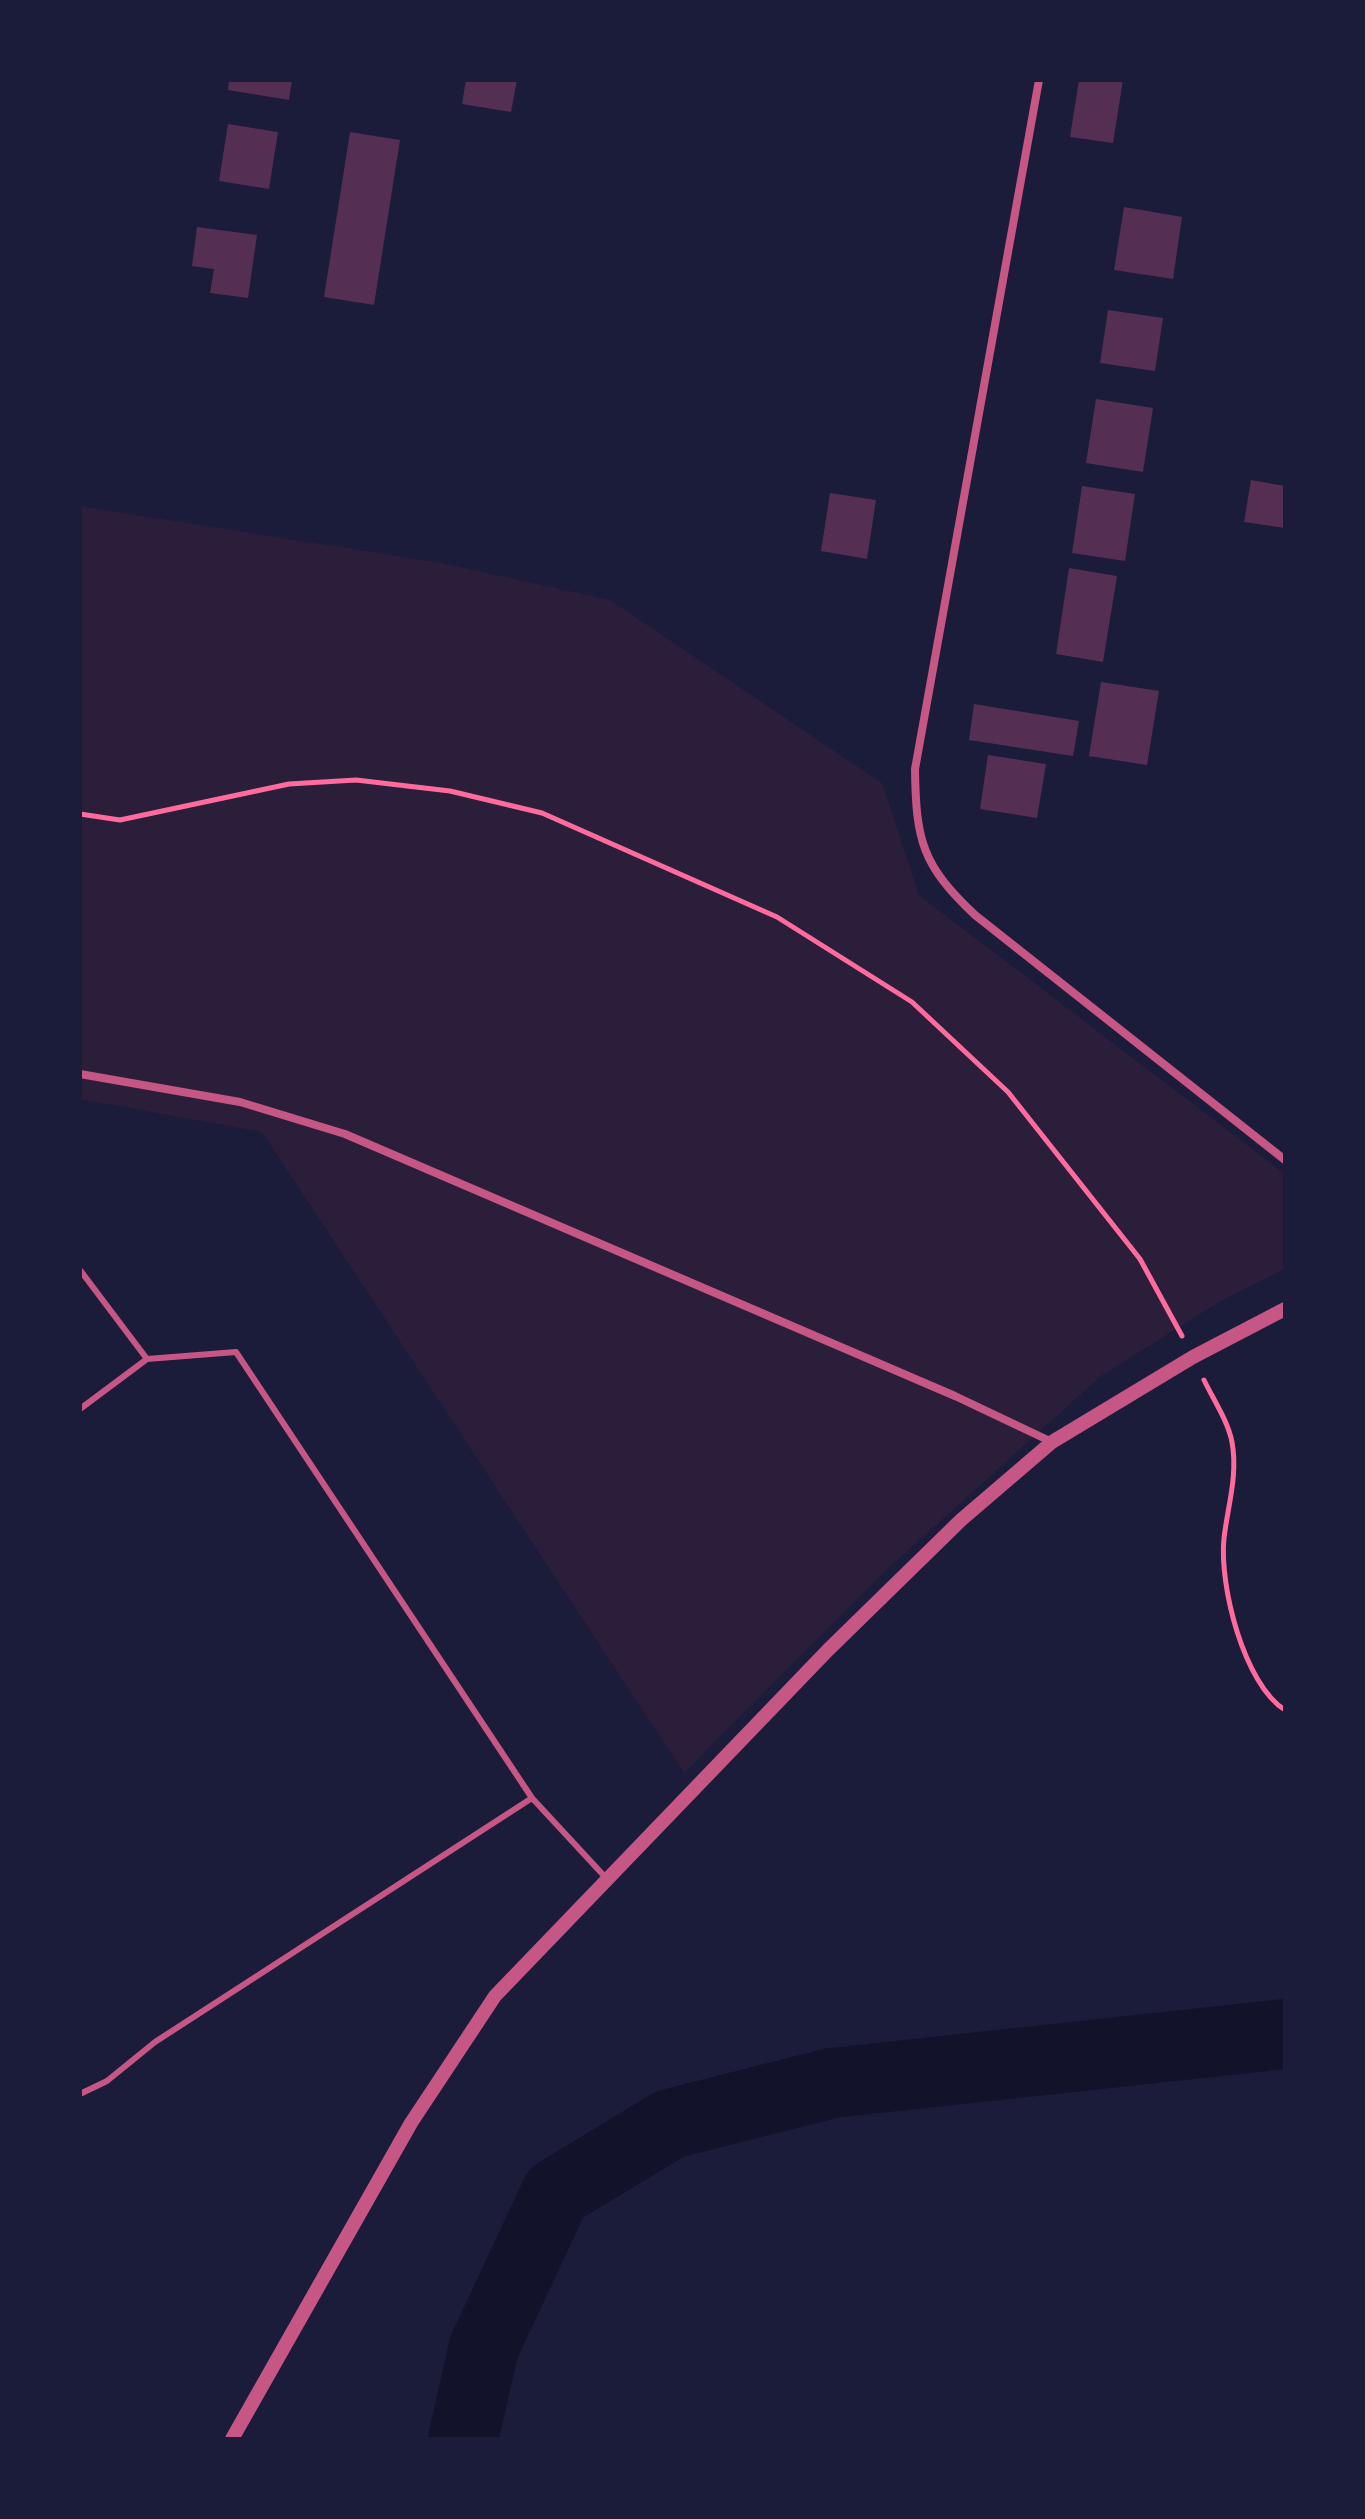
<!DOCTYPE html>
<html>
<head>
<meta charset="utf-8">
<style>
  body { margin:0 }
  #map { position:relative; width:1365px; height:2519px; overflow:hidden; background:#1b1b3a; font-family:Inter,sans-serif }
  canvas { display:block }
  .frame { position:absolute; inset:0; border:82px solid #1b1b3a; pointer-events:none }
</style>
</head>
<body>
<div id="map">
<canvas width="1365" height="2519"></canvas>
<div class="frame"></div>
</div>
<script>
const ctx = document.querySelector('canvas').getContext('2d');
ctx.lineJoin = 'round';
function fill(path, color) {
  ctx.fillStyle = color;
  ctx.fill(path, 'evenodd');
}
function strokePath(path, color, width, dash) {
  ctx.strokeStyle = color;
  ctx.lineWidth = width;
  ctx.lineCap = dash ? 'butt' : 'round';
  ctx.setLineDash(dash || []);
  ctx.stroke(path);
}
fill(new Path2D(`
  M80 506 442 563 610 600 882 783 919 895 1285 1174V1269L1221 1301 1101 1376 885 1571 684 1773 262 1132 80 1099Z`), '#2a1e3b');
strokePath(new Path2D(`
  M463 2439 484 2347 556 2193 670 2124 832 2083 1285 2034`), '#12122b', 70);
fill(new Path2D(`
  M229 80H292L289 100 228 90Z
  M466 80H517L511 112 462 104Z
  M1079 80H1123L1113 143 1070 137Z
  M228 124 278 132 269 189 219 181Z
  M350 132 400 140 374 305 324 297Z
  M1124 207 1182 217 1173 279 1114 270Z
  M197 227 257 235 248 298 210 293 214 269 192 266Z
  M1108 310 1163 318 1155 371 1100 363Z
  M1096 399 1153 408 1143 472 1086 463Z
  M1251 480 1285 486V528L1244 522Z
  M1082 486 1135 494 1125 561 1072 553Z
  M830 493 876 500 867 559 821 551Z
  M1069 568 1117 576 1103 662 1056 654Z
  M1101 682 1159 691 1147 765 1089 756Z
  M974 704 1079 721 1073 756 969 740Z
  M988 755 1046 764 1037 818 980 809Z`), '#542f53');
strokePath(new Path2D(`
  M80 814 120 820 289 784 356 780 450 791 542 813 777 917 912 1002 1008 1092 1140 1259 1182 1336
  M1204 1380C1213 1399 1228 1421 1232 1442 1238 1475 1228 1505 1224 1538 1219 1586 1244 1684 1285 1710`), '#ff6b9d', 5);
strokePath(new Path2D(`
  M80 1270 147 1359 236 1352 532 1798 607 1879
  M80 1409 147 1359
  M80 2094 107 2081 155 2042 532 1798`), '#c65784', 6);
strokePath(new Path2D(`
  M1039 80 915 769C916 841 922 865 975 915L1285 1160
  M80 1074 240 1102 345 1134 955 1396 1052 1442`), '#c65784', 8);
strokePath(new Path2D(`
  M232 2439 411 2123 495 1996 828 1650 961 1520 1052 1442 1193 1357 1285 1309`), '#c65784', 14);
</script>
</body>
</html>
